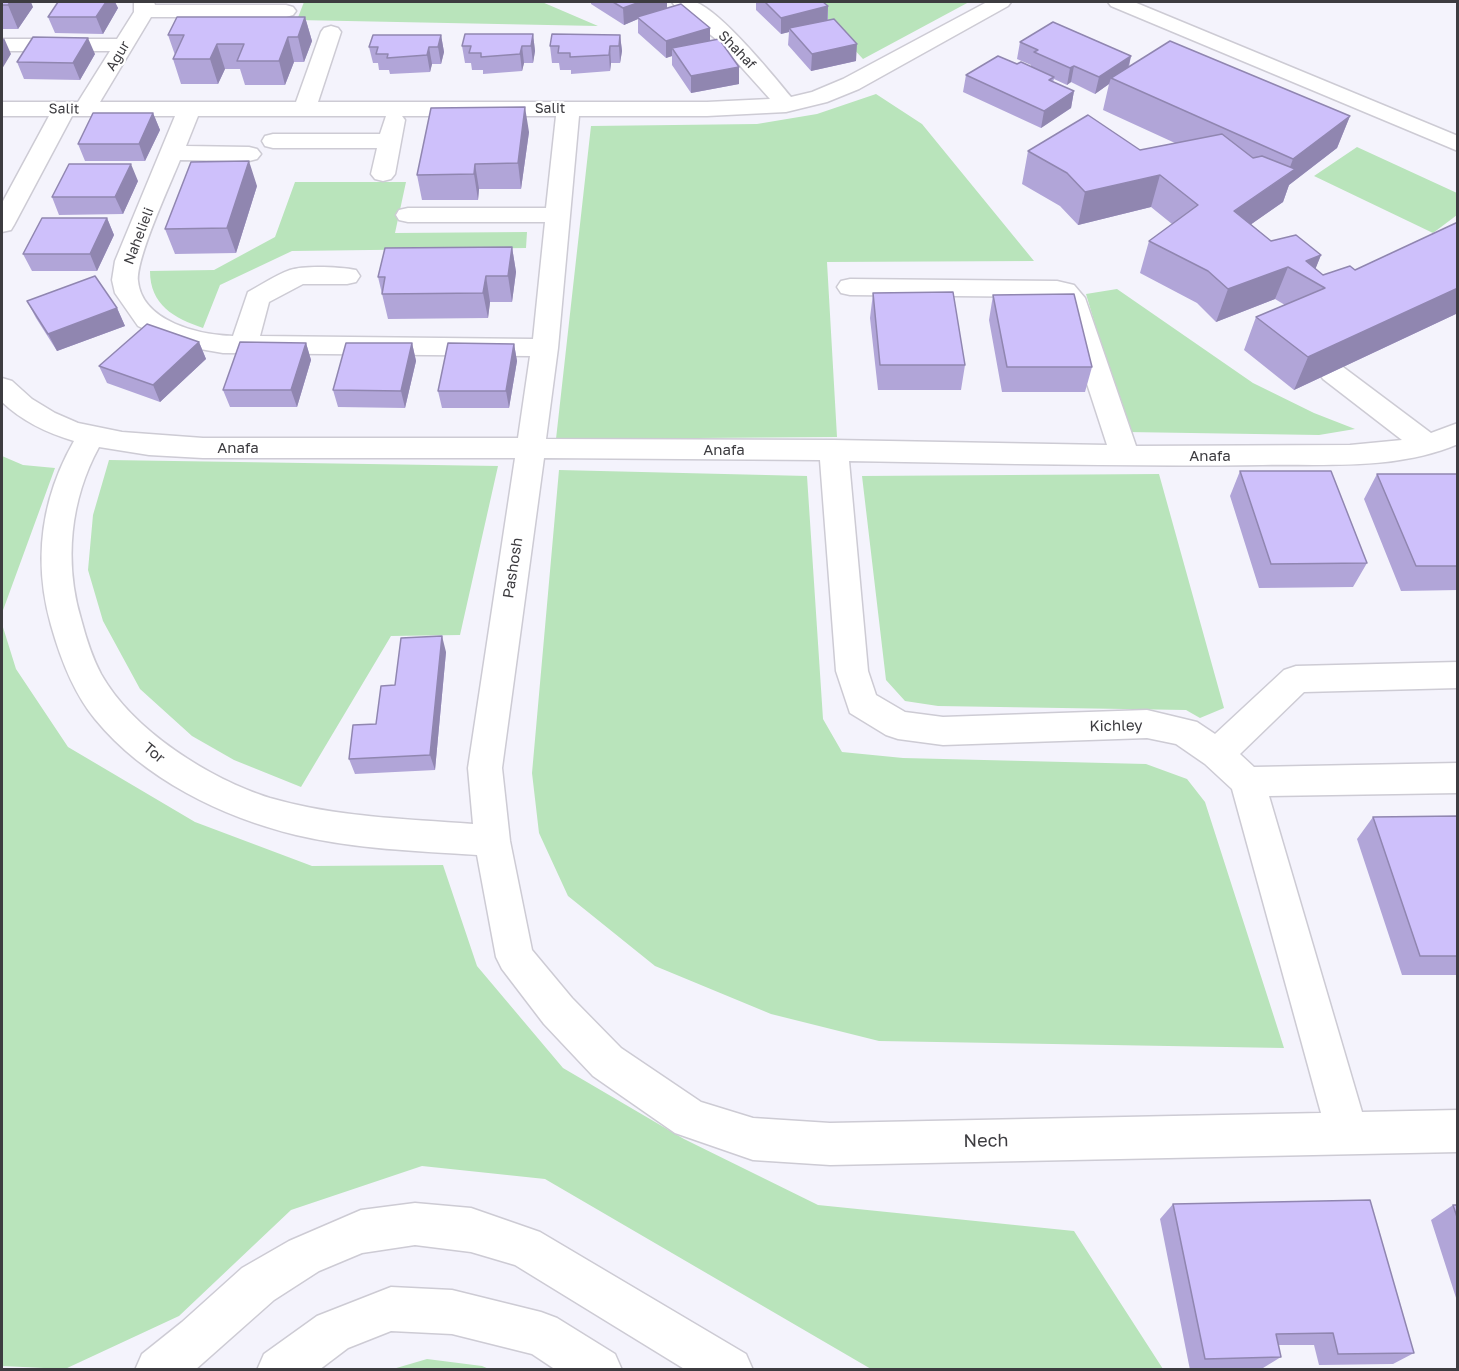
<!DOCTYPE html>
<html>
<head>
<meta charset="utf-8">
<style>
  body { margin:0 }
  #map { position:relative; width:1459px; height:1371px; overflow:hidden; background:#f4f3fc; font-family:"Golos Text",sans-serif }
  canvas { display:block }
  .frame { position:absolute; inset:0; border:3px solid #3d3c40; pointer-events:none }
</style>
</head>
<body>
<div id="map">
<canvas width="1459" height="1371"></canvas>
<div class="frame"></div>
</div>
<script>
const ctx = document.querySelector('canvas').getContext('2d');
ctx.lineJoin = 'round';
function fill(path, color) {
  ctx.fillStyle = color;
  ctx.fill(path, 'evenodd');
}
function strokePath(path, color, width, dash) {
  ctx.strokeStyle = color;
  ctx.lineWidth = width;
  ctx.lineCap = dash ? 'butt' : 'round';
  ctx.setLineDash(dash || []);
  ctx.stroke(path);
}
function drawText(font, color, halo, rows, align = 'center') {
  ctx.font = font + ' "Golos Text",sans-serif';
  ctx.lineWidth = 4.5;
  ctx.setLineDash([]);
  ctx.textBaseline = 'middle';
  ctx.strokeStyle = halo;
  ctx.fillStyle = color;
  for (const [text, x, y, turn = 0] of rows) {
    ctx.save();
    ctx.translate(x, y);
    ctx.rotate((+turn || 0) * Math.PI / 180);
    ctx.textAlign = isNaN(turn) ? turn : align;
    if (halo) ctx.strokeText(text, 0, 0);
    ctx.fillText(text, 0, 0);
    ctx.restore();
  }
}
fill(new Path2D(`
  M304 2H542L598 26 297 20Z
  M810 2H969L863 59Z
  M876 94 922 124 1034 261 827 262 837 437 556 439 591 126 757 124 817 114Z
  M1357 147 1457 193V215L1433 233 1314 176Z
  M295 182H406L395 233 527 232 526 248 292 251 220 285 203 328C174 318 150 305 150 271L214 270 275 237Z
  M1117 289 1253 383 1314 413 1355 429 1319 435 1127 432 1086 294Z
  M2 456 23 465 55 468 2 613Z
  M109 460 498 466 460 635 391 636 301 787 234 760 192 736 140 689 103 621 88 570 93 515Z
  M559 470 807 476 823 719 842 752 903 758 1146 764 1187 779 1205 802 1284 1048 879 1041 771 1014 655 966 568 896 539 833 532 773Z
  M1159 474 1224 708 1200 718 1186 710 938 706 905 701 886 680 862 476Z
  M2 624 16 669 68 747 195 822 312 866 443 865 477 966 563 1068 684 1139 818 1205 1074 1231 1163 1369H871L545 1179 422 1166 291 1210 179 1316 65 1369 2 1366Z
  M427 1359 482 1366 489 1369H393Z`), '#b9e4bb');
const minor = new Path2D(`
  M134 2H154L155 5H286L293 7 296 11 293 15 286 17H151L100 102H296L321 32 324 28 331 26 338 28 341 32 318 102H707L770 99 717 40 675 6 672 2C679 2 689 0 695 2 721 11 773 75 791 97L812 92 843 79 987 2H1011L1008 6 859 89 827 102 786 112 707 116H579L558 348 546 439 834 440 1107 445 1060 301 1056 297 850 295 841 293 837 287 841 281 850 279 1057 281 1074 285 1085 298 1136 446 1350 445 1402 440 1323 379 1319 373 1323 367 1333 364 1343 367 1431 433 1458 423V444C1397 470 1328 464 1262 465 1124 467 987 463 849 461L868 671 876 695 905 712 943 717 1147 710 1197 722 1215 734 1284 670 1296 666 1458 662V688L1304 692 1240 754 1254 767 1458 763V793L1269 796 1362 1112 1458 1110V1152L830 1165 753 1160 675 1133 593 1076 544 1024 502 969 496 957 477 855C417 851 355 849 296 835 222 817 144 779 95 719 73 692 60 657 51 625 33 561 41 499 74 441 47 433 22 421 2 402V378L12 381 32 399 55 413 78 423 122 432 203 438H518L530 356 223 353 177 345 138 326 115 293 112 280 115 261 175 116H72L14 225 11 230 2 232V203L49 116H2V102H78L110 51H2V39H117L134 12ZM198 116H386L380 134H273L265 136 262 141 265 146 273 148H377L371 174 375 179 383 181 391 179 395 174 405 120 402 116H556L546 208H408L399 210 396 215 399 220 408 222H545L533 339 260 336 269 302 303 284H347L356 282 360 276 356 270C341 267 305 265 290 270 276 275 261 285 248 292L233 336C200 335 142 322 138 281 136 258 170 185 180 160L249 161 257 159 261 154 257 149 249 147 186 146ZM99 447 149 455 203 458H515L468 768 473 824C406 819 335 817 270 798 210 779 133 731 101 674 92 657 86 638 81 619 64 562 70 500 99 447ZM544 458 820 460 836 671 850 713 886 735 898 739 943 745 1147 738 1176 744 1205 764 1232 789 1321 1113 830 1123 753 1118 701 1102 621 1048 572 998 532 950 510 841 502 768Z
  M1108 2H1134L1458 136V151L1111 6Z`);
const highway = new Path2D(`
  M415 1203 471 1208 540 1232 746 1354 753 1370H686L515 1265 471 1252 415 1245 362 1253 319 1271 274 1300 195 1370H135L142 1354 182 1322 242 1268 289 1241 361 1210Z
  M391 1287 452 1290 541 1312 557 1318 615 1354 622 1370H556L532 1354 452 1334 391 1331 348 1348 319 1370H257L264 1354 317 1316Z`);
strokePath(minor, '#cdcbd4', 3);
strokePath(highway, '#cdcbd4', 3);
fill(minor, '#fff');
fill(highway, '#fff');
fill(new Path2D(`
  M2 2 33 7 18 29H2Z
  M58 2H115L118 8 103 34 55 33 48 17Z
  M591 2H667V8L710 28V41L739 84 691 93 672 65V56L666 58 638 33V19L624 25 591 4Z
  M756 2H823L828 6V20L856 61 811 71 788 45 789 32 781 34 756 10Z
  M305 17 312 41 304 62H294L285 85H245L240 69H225L218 84H181L173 59 175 55 168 35Z
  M533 34 535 51 533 63H524L522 71 483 74V70H472L471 63H465L462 46Z
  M441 35 444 52 441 64H432L430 72 390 74 389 70H379L378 63H373L369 47Z
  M620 35 622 51 620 63H611L610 71 571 74V70H560L559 63H552L550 46Z
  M1020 42 1131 56 1129 67 1350 116 1337 148 1289 185 1283 202 1251 224 1271 241 1321 255 1315 269 1323 275 1355 270 1458 222V313L1294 390 1244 350 1256 317 1285 305 1275 299 1216 322 1197 303 1140 273 1149 241 1172 224 1151 207 1078 225 1060 206 1022 184 1028 151 1140 150 1175 143 1103 110 1109 84 1095 94 1071 82 1067 85 1054 79 1053 82 1074 91 1071 108 1041 128 963 92 966 75 1017 64 1031 66V65L1017 59Z
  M95 54 80 80 24 79 17 62Z
  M153 113 160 130 145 161H85L78 144Z
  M529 132 521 189H479L478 200H422L417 175Z
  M138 181 123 214 59 215 52 197Z
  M257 186 236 253 175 254 165 229Z
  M107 218 114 235 97 271H32L23 254Z
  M512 247 516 272 512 302H490L488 318 388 319 378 277Z
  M873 293 965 365 961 390H878L870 318Z
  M993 295 1092 367 1085 392H1002L989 320Z
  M27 301 117 308 125 326 57 351 36 318Z
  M199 342 206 359 160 402 107 383 99 366Z
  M306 343 311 360 297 407H230L223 390Z
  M412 343 416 361 405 408 338 407 333 390Z
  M514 344 517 361 509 408H442L438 391Z
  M1240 471 1367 563 1353 587 1259 588 1230 496Z
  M1377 474H1458V590L1401 591 1364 499Z
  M446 652 435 770 355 774 349 759 376 724 395 685Z
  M1458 816V975H1402L1357 839 1373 817Z
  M1173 1204 1414 1353 1393 1364 1319 1365 1314 1345H1278L1281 1357 1263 1368 1190 1370 1160 1219Z
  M1453 1205H1458V1304L1431 1220Z`), '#b1a5d8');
fill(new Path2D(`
  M10 2H31L33 7 18 29 8 5Z
  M106 2H115L118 8 103 34 96 17Z
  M640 2H667V8L637 17 638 19 624 25 623 8Z
  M828 6 827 23 789 28V32L781 34V18Z
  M305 17 312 41 304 62 298 37Z
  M710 28V45L672 48V56L666 58V41Z
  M533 34 535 51 533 63 531 46Z
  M441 35 444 52 441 64 438 47Z
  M620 35 622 51 620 63 619 46Z
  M288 37 294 62 285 85 279 61Z
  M4 38 11 54 2 69V41Z
  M88 38 95 54 80 80 73 63Z
  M217 44 225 69 218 84 210 59Z
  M857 44 856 61 811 71 812 54Z
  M522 46 524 63 522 71 520 54Z
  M610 46 611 63 610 71 609 55Z
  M429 47 432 64 430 72 427 55Z
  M1131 56 1127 72 1111 78 1109 84 1095 94 1099 77Z
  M1074 66 1071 82 1067 85 1070 68Z
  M739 67V84L691 93V76Z
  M1074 91 1071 108 1041 128 1044 111Z
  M525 107 529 132 521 189 518 163Z
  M153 113 160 130 145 161 139 144Z
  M1350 116 1337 148 1289 185 1283 202 1223 244 1234 211 1287 175 1293 159Z
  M249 161 257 186 236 253 227 228Z
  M131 164 138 181 123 214 115 197Z
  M475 164 479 189 478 200 474 174Z
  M1160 175 1151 207 1078 225 1085 192Z
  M107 218 114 235 97 271 90 254Z
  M512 247 516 272 512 302 508 276Z
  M1321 255 1311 280 1306 261Z
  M1288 267 1275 299 1216 322 1228 289Z
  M486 276 490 302 488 318 483 293Z
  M1458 288V313L1294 390 1308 357Z
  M117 308 125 326 57 351 48 334Z
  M199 342 206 359 160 402 153 385Z
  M306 343 311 360 297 407 291 390Z
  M412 343 416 361 405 408 401 391Z
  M514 344 517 361 509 408 506 391Z
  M442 636 446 652 435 770 430 755Z`), '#9086b0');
const building = new Path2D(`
  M2 2H10L8 5H2Z
  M58 2H106L96 17H48Z
  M613 2H640L623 8Z
  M765 2H823L828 6 781 18Z
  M681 4 710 28 666 41 637 17Z
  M177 17H305L298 37H288L279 61H237L244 44H217L210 59H173L184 35H168Z
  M834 19 857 44 812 54 789 28Z
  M1053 22 1131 56 1099 77 1074 66 1070 68 1034 52 1038 50 1020 42Z
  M465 34H533L531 46H522L520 54 481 57V53H469L471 46H462Z
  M552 34 620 35 619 46H610L609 55 570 57V53H558L559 46H550Z
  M373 35H441L438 47H429L427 55 387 58 388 54H376L378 47H369Z
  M33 37 88 38 73 63 17 62Z
  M719 39 739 67 691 76 672 48Z
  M1170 41 1350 116 1293 159 1111 78Z
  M998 56 1017 64 1021 62 1054 77 1049 80 1074 91 1044 111 966 75Z
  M525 107 518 163 475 164 474 174 417 175 431 108Z
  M93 113H153L139 144H78Z
  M1088 115 1140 150 1222 134 1253 158 1262 156 1295 169 1234 211 1271 241 1296 235 1321 255 1306 261 1323 275 1350 266 1355 270 1458 222V288L1308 357 1256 317 1325 288 1288 267 1228 289 1208 271 1149 241 1198 205 1160 175 1085 192 1067 173 1028 151Z
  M249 161 227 228 165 229 191 162Z
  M69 164H131L115 197H52Z
  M42 218H107L90 254H23Z
  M512 247 508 276H486L483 293 382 294 385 277H378L385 248Z
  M95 276 117 308 48 334 27 301Z
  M953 292 965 365H880L873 293Z
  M1074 294 1092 367H1007L993 295Z
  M147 324 199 342 153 385 99 366Z
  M240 342 306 343 291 390H223Z
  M346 343H412L401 391 333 390Z
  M448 343 514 344 506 391H438Z
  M1240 471H1331L1367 563 1271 564Z
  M1377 474H1458V566H1416Z
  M442 636 430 755 349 759 353 725 376 724 381 686 395 685 401 638Z
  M1458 816V956H1420L1373 817Z
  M1370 1200 1414 1353 1338 1354 1333 1333 1276 1334 1281 1357 1205 1359 1173 1204Z
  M1453 1205H1458V1220Z`);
fill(building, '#cec0fb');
strokePath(building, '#9086b0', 1.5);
drawText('14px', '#3d3c40', '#fff', [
  ["Shahaf",737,50,46],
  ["Agur",118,56,-59],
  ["Salit",64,109,1],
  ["Salit",550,109],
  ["Nahelieli",139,236,-69]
]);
drawText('15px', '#3d3c40', '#fff', [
  ["Anafa",238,448],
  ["Anafa",724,450],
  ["Anafa",1210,456],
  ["Pashosh",513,568,-81],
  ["Kichley",1116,726,-1],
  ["Tor",154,753,39]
]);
drawText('18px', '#3d3c40', '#fff', [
  ["Nech",986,1141,-1]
]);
</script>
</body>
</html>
